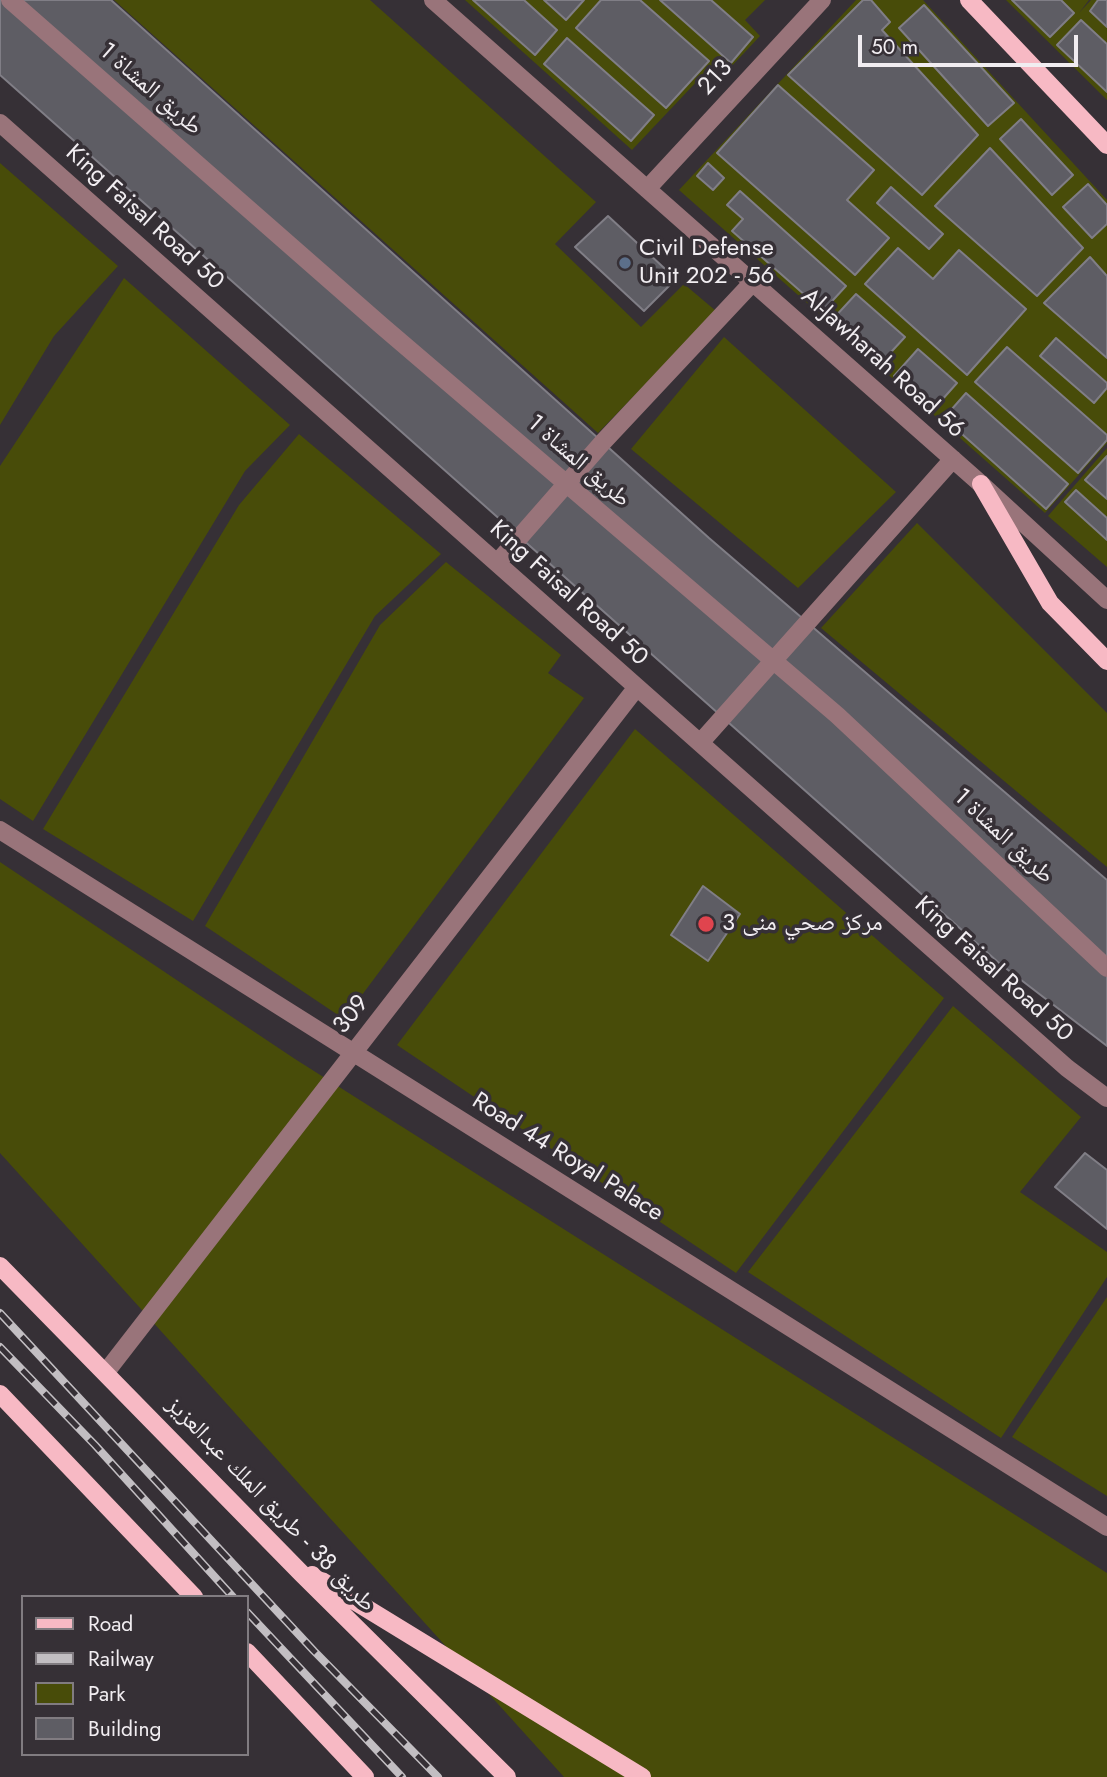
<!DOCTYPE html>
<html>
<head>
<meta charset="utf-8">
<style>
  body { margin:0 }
  #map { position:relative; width:1107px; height:1777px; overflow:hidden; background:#363036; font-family:Jost,sans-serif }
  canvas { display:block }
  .legend { position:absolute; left:21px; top:1595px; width:228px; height:161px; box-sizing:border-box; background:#363036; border:2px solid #817c81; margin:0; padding:9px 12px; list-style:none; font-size:21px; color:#f1edf1 }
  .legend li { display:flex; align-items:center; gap:14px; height:35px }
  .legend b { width:35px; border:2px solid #817c81 }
  .scale { position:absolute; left:858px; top:35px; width:220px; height:32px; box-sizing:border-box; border:4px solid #f1edf1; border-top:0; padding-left:9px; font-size:21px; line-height:24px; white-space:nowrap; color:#f1edf1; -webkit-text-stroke:5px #363036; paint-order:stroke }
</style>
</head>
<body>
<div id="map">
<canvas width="1107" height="1777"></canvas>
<ul class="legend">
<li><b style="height:9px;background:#f7b9c4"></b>Road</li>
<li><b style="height:9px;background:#c2bec2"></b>Railway</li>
<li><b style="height:19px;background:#484c09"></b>Park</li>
<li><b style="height:19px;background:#5e5d64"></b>Building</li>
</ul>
<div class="scale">50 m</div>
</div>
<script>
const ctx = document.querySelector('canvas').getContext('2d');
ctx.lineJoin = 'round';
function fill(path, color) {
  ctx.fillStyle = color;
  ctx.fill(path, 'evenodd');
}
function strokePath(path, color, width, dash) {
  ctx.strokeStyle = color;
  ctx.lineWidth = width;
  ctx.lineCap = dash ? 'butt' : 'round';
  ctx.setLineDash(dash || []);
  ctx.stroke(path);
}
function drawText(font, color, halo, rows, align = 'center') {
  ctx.font = font + ' Jost,"Noto Naskh Arabic",sans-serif';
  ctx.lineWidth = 7;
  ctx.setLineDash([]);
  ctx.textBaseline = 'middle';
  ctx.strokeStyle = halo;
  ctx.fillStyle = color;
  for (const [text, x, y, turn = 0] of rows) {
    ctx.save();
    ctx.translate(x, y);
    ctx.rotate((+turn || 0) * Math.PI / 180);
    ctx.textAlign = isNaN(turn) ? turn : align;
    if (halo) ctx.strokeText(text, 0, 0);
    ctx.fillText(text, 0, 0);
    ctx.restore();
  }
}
fill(new Path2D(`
  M114 0H370L596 202 555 244 641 327 684 284 716 311 598 433Z
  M465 0H765L745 20 760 36 729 69 718 59 632 150Z
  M856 0H923L1107 200V443L1045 513 679 190Z
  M1006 0H1089L1079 13 1091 0H1107V100Z
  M0 163 118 266 54 336 0 425Z
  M124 278 290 425 245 471 33 821 0 799V466Z
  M724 337 896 492 798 588 631 449Z
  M299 434 441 554 375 616 193 921 43 829 239 505Z
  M1107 448V567L1048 516Z
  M917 523 1107 713V867L821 628Z
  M446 562 561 655 548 673 584 698 344 1019 205 926 380 625Z
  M635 729 944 998 736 1273 397 1045Z
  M0 862 295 1059 1107 1573V1777H564L0 1153Z
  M953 1006 1081 1117 1020 1192 1107 1252V1277L1001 1438 748 1272Z
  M1107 1297V1496L1012 1437Z`), '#484c09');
const building = new Path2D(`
  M0 0H111L709 538 1107 880V1046L999 963 0 75Z
  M473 0H524L557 30 535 55Z
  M544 0H584L566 20Z
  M601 0H640L709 61 666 108 576 28Z
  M660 0H711L753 37 731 63Z
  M863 0H871L890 22 882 30 978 135 922 195 788 75Z
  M1012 0H1061L1074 13 1050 37Z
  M1098 0H1107V27L1090 11Z
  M924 5 1014 103 988 126 899 28Z
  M1081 20 1107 44V92L1057 45Z
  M567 38 654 115 631 141 544 64Z
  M778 85 874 170 847 200 889 238 855 275 717 153Z
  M1021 119 1073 175 1052 195 1000 139Z
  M990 148 1083 248 1037 296 935 206Z
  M708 163 724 178 713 190 697 176Z
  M1088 184 1107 205V224L1092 238 1063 207Z
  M891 187 943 234 929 249 877 203Z
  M740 191 846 286 823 311 732 231 743 219 727 205Z
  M608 216 676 279 644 311 575 247Z
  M898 248 933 279 959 250 1026 309 967 375 865 284Z
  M1090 257 1107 276V358L1044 303Z
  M856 294 905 337 881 363 832 320Z
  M1056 338 1107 383V388L1094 403 1040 356Z
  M1007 347 1107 435V440L1078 473 975 382Z
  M918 349 957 383 933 410 894 376Z
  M966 393 1068 484 1046 509 944 418Z
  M1107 456V499L1085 480Z
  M1076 490 1107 518V540L1065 502Z
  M703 886 740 914 708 961 671 935Z
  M1085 1153 1107 1170V1229L1055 1187Z`);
fill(building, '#5e5d64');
strokePath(building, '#807e86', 2);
strokePath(new Path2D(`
  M10 0 382 326 837 715 1107 968
  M433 0 981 484 1107 600
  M0 123 1067 1068 1107 1098
  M647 189 822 0
  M497 563 603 442 753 282
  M700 743 953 459
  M0 830 1107 1527
  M106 1372 637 687`), '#99747a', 18);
strokePath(new Path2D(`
  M969 0 1107 145
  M981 484 1050 603 1107 661
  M0 1266 302 1574 507 1777
  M0 1394 194 1597
  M312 1575 642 1777
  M247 1652 365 1777`), '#f7b9c4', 18);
const rail = new Path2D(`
  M0 1313 314 1651 438 1777
  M0 1347 95 1445 233 1597
  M247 1612 402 1777`);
strokePath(rail, '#c2bec2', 8);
strokePath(rail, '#363036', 5, [16]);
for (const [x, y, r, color] of [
  [625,263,7,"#5c6f8a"],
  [706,924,9,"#e0444e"]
]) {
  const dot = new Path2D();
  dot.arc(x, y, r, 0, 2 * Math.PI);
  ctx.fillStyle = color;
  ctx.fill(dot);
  strokePath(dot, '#363036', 2.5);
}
drawText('24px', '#f1edf1', '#363036', [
  ["213",716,78,-47],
  ["طريق المشاة 1",150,90,41],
  ["King Faisal Road 50",144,218,42],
  ["Al-Jawharah Road 56",882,364,42],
  ["طريق المشاة 1",578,462,41],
  ["King Faisal Road 50",568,594,42],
  ["طريق المشاة 1",1003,837,43],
  ["King Faisal Road 50",993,970,42],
  ["309",352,1015,-52],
  ["Road 44 Royal Palace",567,1158,32],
  ["طريق 38 - طريق الملك عبدالعزيز",270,1505,46]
]);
drawText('24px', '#f1edf1', '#363036', [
  ["Civil Defense",639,249],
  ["Unit 202 - 56",639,277],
  ["مركز صحي منى 3",722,924]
], 'left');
</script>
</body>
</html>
